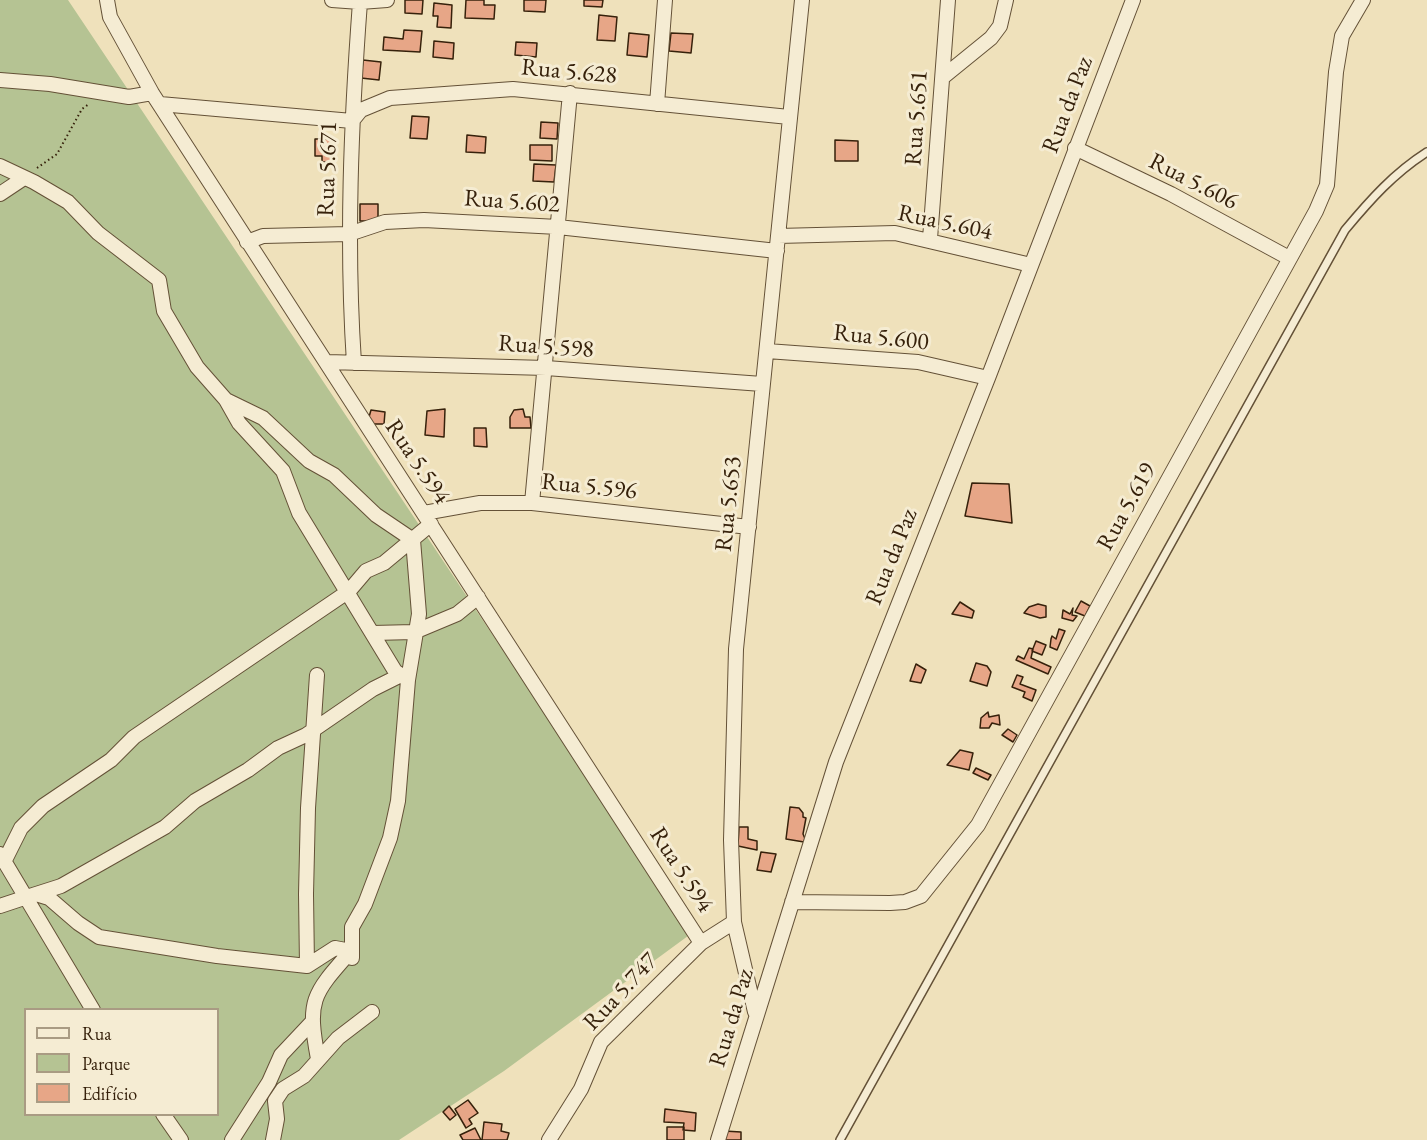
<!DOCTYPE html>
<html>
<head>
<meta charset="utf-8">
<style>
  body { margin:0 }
  #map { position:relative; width:1427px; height:1140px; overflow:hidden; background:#efe1bb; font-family:"EB Garamond",serif }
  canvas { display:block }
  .legend { position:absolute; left:24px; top:1008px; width:195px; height:108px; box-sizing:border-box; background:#f5ecd3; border:2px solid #a99b83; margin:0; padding:8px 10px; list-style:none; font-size:18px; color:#36210b }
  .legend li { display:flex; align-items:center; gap:12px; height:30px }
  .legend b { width:30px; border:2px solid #a99b83 }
</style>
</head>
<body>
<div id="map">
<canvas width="1427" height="1140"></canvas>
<ul class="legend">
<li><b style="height:8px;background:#f5ecd3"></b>Rua</li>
<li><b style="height:16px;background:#b5c393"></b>Parque</li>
<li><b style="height:16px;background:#e7a687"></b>Edifício</li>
</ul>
</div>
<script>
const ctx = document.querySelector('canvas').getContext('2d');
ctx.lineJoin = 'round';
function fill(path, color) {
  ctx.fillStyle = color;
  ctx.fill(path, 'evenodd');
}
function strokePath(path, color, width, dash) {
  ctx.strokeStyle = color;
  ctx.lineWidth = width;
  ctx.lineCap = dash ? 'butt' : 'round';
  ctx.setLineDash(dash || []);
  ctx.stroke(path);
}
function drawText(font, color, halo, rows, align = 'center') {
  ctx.font = font + ' "EB Garamond",serif';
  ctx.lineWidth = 6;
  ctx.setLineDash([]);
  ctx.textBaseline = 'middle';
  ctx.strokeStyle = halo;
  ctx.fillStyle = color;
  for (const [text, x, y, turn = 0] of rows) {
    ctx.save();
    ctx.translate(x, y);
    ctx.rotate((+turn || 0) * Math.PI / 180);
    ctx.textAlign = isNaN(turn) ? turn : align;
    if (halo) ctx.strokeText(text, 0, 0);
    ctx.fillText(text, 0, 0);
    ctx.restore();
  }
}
fill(new Path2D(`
  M0 0H68L692 933 504 1071 399 1140H0ZM26 1010H218V1114H26Z`), '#b5c393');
const building = new Path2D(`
  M405 0H423L422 14 405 13Z
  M466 0H484V5H495L494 19 465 18Z
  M524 0H546L545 12 524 11Z
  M584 0H603L602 7 584 6Z
  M434 3 452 5 451 28 437 27 438 16H433Z
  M599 15 617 17 615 41 597 40Z
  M404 30 422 31 420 52 383 50 384 37 403 39Z
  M629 33 649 35 647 57 627 55Z
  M671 33 693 34 691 53 669 51Z
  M434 41 454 43 453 59 433 57Z
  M516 42 537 43 536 57 515 55Z
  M363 60 381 62 379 80 361 78Z
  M412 116 429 117 427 139 410 138Z
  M541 122 558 123 557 139 540 138Z
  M467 135 486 137 485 153 466 152Z
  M315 139H331V162H322V156H315Z
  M835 140 858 141V161H835Z
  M530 145H552V161L530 160Z
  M534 164 556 165 554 182 533 181Z
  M360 204H378V221H360Z
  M445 409 444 437 425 435 427 411Z
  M523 409 525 417H530L531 428H510V417L514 410Z
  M371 410 385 412 384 424H367Z
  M474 428H486L487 447 474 446Z
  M972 483 1009 484 1012 523 965 516Z
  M1081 601 1090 606 1085 616 1075 612Z
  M960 602 974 611 972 618 952 614Z
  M1038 604 1046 606V617L1040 618 1024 613 1029 607Z
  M1073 608 1072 615 1077 616 1073 621 1062 618 1063 610 1070 614Z
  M1059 629 1065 631 1057 650 1050 647 1051 639 1052 636 1056 639Z
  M1036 641 1046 645 1042 655 1032 651Z
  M1029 648 1033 649 1031 658 1051 667 1048 674 1016 660 1018 656 1024 659Z
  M976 663 987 666 991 672 987 686 970 681Z
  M916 664 926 670 921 683 910 681Z
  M1017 675 1023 677 1020 684 1036 690 1032 701 1023 697 1025 692 1012 687Z
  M988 712 989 717 999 715 1000 725 992 723 989 728H980L981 718Z
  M1008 729 1017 735 1013 742 1002 735Z
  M960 750 973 753 969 770 947 765Z
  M976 768 991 775 988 780 973 773Z
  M790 807 799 808 803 813V817L806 818 803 834 806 841 804 842 786 839Z
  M739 827H748V839L757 841V850L738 846Z
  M761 852 776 854 771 872 757 870Z
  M468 1100 478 1113 469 1119 472 1124 466 1128 455 1109Z
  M449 1106 456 1115 450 1120 443 1112Z
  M665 1109 696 1113 695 1131 683 1130 684 1123 664 1122Z
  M484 1122 502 1124 501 1131 509 1133 507 1140H482Z
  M667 1127H684V1140H667Z
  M475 1128 481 1140H463L460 1135Z
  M724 1131 741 1132V1140H724Z`);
fill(building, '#e7a687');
strokePath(building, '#36210b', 1.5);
const lane = new Path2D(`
  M840 1140 1345 230C1370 200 1394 173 1427 152`);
const street = new Path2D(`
  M107 0 110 17 152 93 701 943
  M332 0 360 2
  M943 77 991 38 1000 26 1006 0
  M0 80 50 84 129 97 152 93
  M160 104 352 121 361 110 390 98 513 89 789 117
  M657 104 665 0
  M1075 148 1171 194 1289 258
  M0 166 34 182 68 202 98 233 159 280 164 311 197 367 226 400 239 423 283 471 299 513 395 671 408 680
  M0 194 24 178
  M778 236 895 233 1031 265
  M930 239 948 0
  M247 242 263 236 349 234 385 222 424 220 558 227 777 251
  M767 351 918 362 988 378
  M327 362 546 368 762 384
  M354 363C346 242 351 123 360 2L387 0
  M226 400 263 418 309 461 334 475 376 515 413 540 419 614 408 680 398 801 390 838 365 904 352 927V958
  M532 503 570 93
  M424 513 480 503H532L749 527
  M373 633 414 632 457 614 478 597
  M317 675 308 808 306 894 307 966 335 948 351 951
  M0 854 93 1010
  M5 860 21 828 43 806 111 760 134 737 349 591 366 571 384 563 431 524
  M36 894 61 886 165 827 195 801 248 770 278 748 306 735 373 689 401 675
  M792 902 890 903 905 902 921 896 978 825 1316 211 1327 185 1336 72 1342 36 1363 0
  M0 906 36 894 49 898 78 923 99 937 217 956 307 966
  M755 1012 734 922 731 840 736 649 802 0
  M318 1059C307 1000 312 995 351 951
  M163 1114 181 1140
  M232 1140 269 1082 281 1055 313 1021
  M273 1140 277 1119 275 1101 283 1089 304 1076 338 1038 372 1012
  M549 1140 581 1089 601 1042 701 943 734 922
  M718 1140 836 762 988 378 1133 0`);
strokePath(lane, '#645137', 10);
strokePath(street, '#645137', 16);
strokePath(new Path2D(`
  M37 168 57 154 82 109 89 104`), '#36210b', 2, [1.5, 3]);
strokePath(lane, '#f5ecd3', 7);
strokePath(street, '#f5ecd3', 14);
drawText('24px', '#36210b', '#f5ecd3', [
  ["Rua 5.628",569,72,5],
  ["Rua da Paz",1068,105,-69],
  ["Rua 5.651",917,118,-86],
  ["Rua 5.671",328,169,-88],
  ["Rua 5.606",1193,182,27],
  ["Rua 5.602",512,202,4],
  ["Rua 5.604",945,223,12],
  ["Rua 5.600",881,338,6],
  ["Rua 5.598",546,347,4],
  ["Rua 5.594",417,462,56],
  ["Rua 5.596",589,487,6],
  ["Rua 5.653",729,504,-84],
  ["Rua 5.619",1127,507,-61],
  ["Rua da Paz",892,557,-68],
  ["Rua 5.594",681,870,57],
  ["Rua 5.747",621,992,-47],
  ["Rua da Paz",732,1018,-73]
]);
</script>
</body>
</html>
